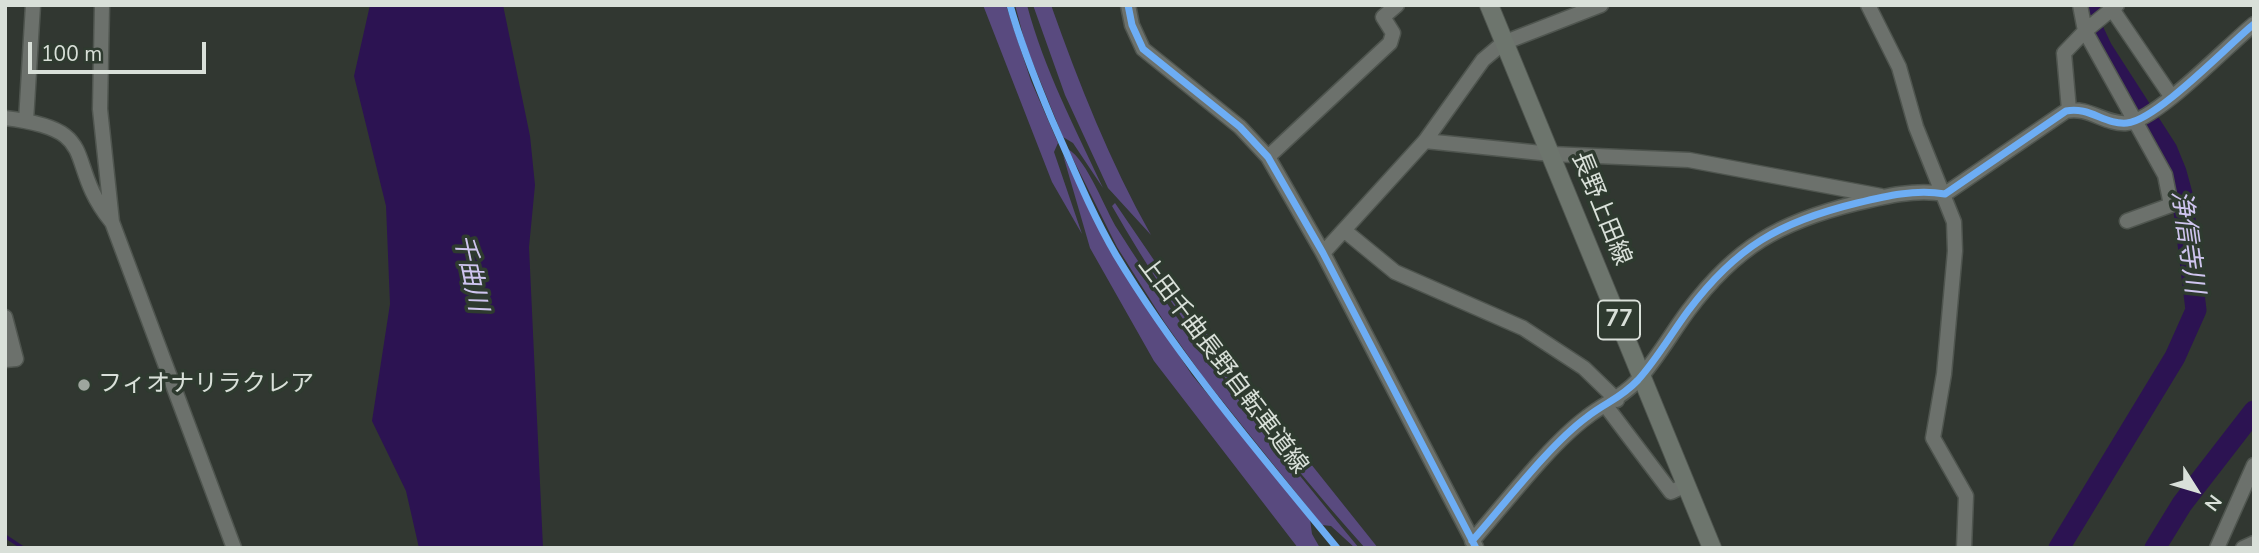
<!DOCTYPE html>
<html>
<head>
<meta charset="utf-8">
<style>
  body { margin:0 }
  #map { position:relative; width:2259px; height:553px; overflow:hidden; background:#313731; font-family:"Nunito Sans",sans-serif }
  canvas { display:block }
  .frame { position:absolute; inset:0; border:7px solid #d9e0d9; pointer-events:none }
  .north { position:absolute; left:2161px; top:455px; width:70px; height:70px; -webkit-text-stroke:5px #2e3a2f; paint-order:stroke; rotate:127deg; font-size:19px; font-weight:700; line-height:28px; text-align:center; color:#d9e0d9 }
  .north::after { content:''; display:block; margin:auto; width:24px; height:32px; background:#d9e0d9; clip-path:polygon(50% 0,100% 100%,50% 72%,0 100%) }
  .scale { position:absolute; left:28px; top:42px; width:178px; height:32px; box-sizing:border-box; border:4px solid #d9e0d9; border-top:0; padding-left:9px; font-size:21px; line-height:24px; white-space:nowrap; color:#d9e0d9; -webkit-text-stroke:5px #2e3a2f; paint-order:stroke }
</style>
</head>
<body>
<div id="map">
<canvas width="2259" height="553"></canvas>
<div class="frame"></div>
<div class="north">N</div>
<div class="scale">100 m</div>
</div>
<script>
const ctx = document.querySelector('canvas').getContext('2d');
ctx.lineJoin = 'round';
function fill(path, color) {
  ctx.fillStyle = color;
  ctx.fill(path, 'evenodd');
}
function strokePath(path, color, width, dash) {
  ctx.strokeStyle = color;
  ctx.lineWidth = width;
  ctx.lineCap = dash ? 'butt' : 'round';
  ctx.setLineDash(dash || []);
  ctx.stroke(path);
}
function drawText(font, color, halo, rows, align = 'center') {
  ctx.font = font + ' "Nunito Sans","Noto Sans JP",sans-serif';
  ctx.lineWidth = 7;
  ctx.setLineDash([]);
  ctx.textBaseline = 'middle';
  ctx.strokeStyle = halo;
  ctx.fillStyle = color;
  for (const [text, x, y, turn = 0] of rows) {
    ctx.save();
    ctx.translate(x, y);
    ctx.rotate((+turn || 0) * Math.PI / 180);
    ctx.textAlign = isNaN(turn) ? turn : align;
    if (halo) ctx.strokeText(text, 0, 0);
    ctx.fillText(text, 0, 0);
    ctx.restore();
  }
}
fill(new Path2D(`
  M983 5H1006L1031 81 1058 143 1054 152 1082 234 1052 182Z
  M1015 5H1027C1044 69 1075 128 1103 188L1073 143 1063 137 1026 46Z
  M1033 5H1051C1079 84 1110 162 1151 235L1108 188 1065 95Z
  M1068 149C1088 161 1105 210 1118 230 1189 343 1275 445 1359 548H1355L1331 526 1322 525 1204 378 1165 323 1117 247Z
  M1063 155 1109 249 1192 375 1310 519 1312 534 1320 548H1298L1154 361 1090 248Z
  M1115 203 1188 310 1378 548H1365C1271 442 1182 329 1112 206Z`), '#594a7f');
fill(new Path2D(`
  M370 5H503L530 136 535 185 529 247 543 548H419L406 491 372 421 390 304 386 206 354 76Z`), '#2c1352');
strokePath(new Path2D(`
  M5 536 23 548`), '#2c1352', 3.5);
strokePath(new Path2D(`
  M2059 548 2175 357 2196 310 2182 194 2176 172 2167 150 2102 49 2093 30 2089 5
  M2155 548 2182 504 2254 411`), '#2c1352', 21);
const minor = new Path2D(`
  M102 5 100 109 112 222 234 548
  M1128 5 1132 25 1143 49 1240 127 1268 157 1323 253 1476 547
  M1868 5 1899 67 1916 127 1954 222 1955 251 1944 374 1933 438 1966 496 1964 548
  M2080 5 2085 31 2112 9
  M2117 5 2112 9 2171 96
  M2069 110 2064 53 2085 31 2165 175 2171 205 2127 221
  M5 118C105 130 62 160 111 221
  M26 121 33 5
  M1425 141 1551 154 1689 160 1881 196
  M1268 157 1390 43 1393 33 1383 17 1397 5
  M1345 231 1395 272 1523 328 1584 368 1617 400
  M1323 253 1425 141 1483 60 1503 43 1601 5
  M5 317 16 359 5 360
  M1606 406 1671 492 1686 485
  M1472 541C1504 505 1549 445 1587 417 1606 402 1620 399 1638 380 1657 359 1671 334 1688 311 1736 247 1779 222 1857 203 1886 196 1915 189 1945 194L2066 111C2089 106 2105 125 2127 123 2157 120 2228 45 2254 24
  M2217 548 2254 465
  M2243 548 2254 543`);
const major = new Path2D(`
  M1489 5 1712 548`);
strokePath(minor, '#4f554f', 17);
strokePath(major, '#4f554f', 20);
strokePath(minor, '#6c716c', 14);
strokePath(major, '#6d756d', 18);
strokePath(new Path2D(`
  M1010 5C1021 45 1036 82 1052 120 1072 165 1091 212 1116 255 1179 360 1259 453 1337 548
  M1128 5 1132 25 1143 49 1240 127 1268 157 1323 253 1476 548
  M1472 541C1504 505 1549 445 1587 417 1606 402 1620 399 1638 380 1657 359 1671 334 1688 311 1736 247 1779 222 1857 203 1886 196 1915 189 1945 194L2066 111C2089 106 2105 125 2127 123 2157 120 2228 45 2254 24`), '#6dadf4', 7);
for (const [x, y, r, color] of [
  [84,385,7,"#9ea59e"]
]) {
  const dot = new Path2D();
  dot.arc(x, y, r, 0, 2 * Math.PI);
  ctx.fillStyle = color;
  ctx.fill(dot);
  strokePath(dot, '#2e3a2f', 2.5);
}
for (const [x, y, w] of [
  [1619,320,42]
]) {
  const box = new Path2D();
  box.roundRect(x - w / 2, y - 19.5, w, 39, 5);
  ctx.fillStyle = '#2e3a2f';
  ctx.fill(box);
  strokePath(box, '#d9e0d9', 2);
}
drawText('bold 23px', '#d9e0d9', null, [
  ["77",1619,320]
]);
drawText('24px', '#d9e0d9', '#2e3a2f', [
  ["長野上田線",1600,209,68],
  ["上田千曲長野自転車道線",1222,366,53]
]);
drawText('24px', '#d9e0d9', '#2e3a2f', [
  ["フィオナリラクレア",98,385]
], 'left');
drawText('italic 26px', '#cfc5ef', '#2e3a2f', [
  ["浄信寺川",2186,242,82],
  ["千曲川",469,273,78]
]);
</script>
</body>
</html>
